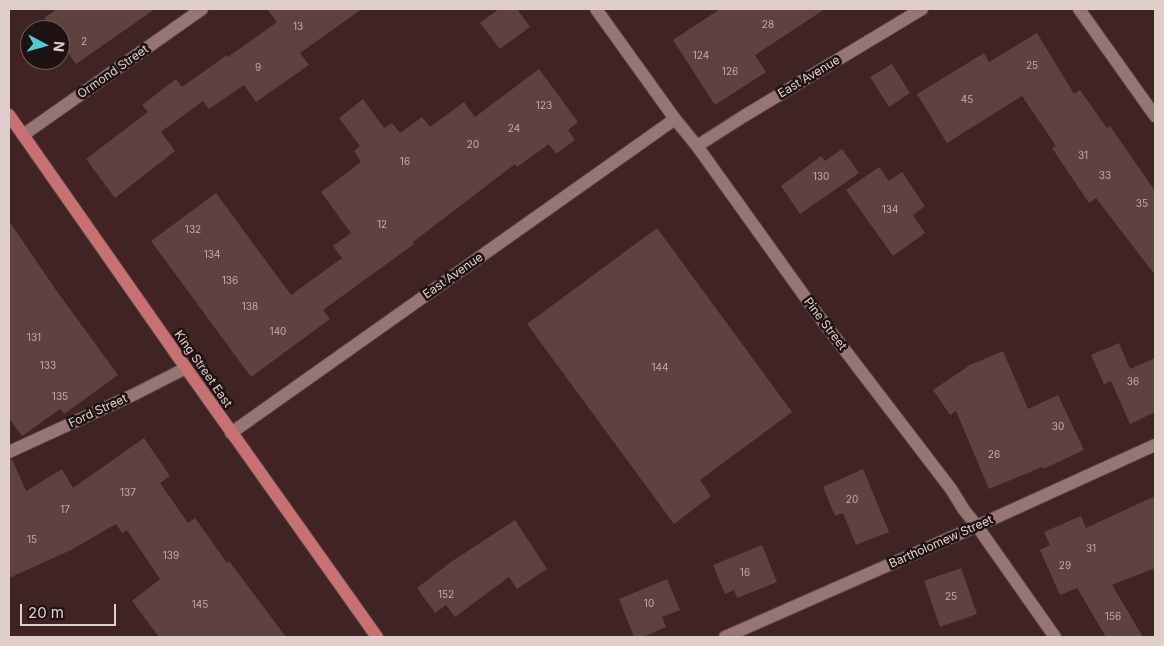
<!DOCTYPE html>
<html>
<head>
<meta charset="utf-8">
<style>
  body { margin:0 }
  #map { position:relative; width:1164px; height:646px; overflow:hidden; background:#402424; font-family:Inter,sans-serif }
  canvas { display:block }
  .frame { position:absolute; inset:0; border:10px solid #e0cecd; pointer-events:none }
  .north { position:absolute; left:20px; top:20px; width:50px; height:50px; box-sizing:border-box; background:#1e1212; border:1px solid #6c5d5d; border-radius:50%; rotate:96deg; font-size:14px; font-weight:700; line-height:20px; text-align:center; color:#e0cecd }
  .north::after { content:''; display:block; margin:auto; width:18px; height:22px; background:#51ccd2; clip-path:polygon(50% 0,100% 100%,50% 72%,0 100%) }
  .scale { position:absolute; left:20px; top:604px; width:96px; height:22px; box-sizing:border-box; border:2px solid #e0cecd; border-top:0; padding-left:6px; font-size:15px; line-height:18px; white-space:nowrap; color:#e0cecd; -webkit-text-stroke:4px #1e1212; paint-order:stroke }
</style>
</head>
<body>
<div id="map">
<canvas width="1164" height="646"></canvas>
<div class="frame"></div>
<div class="north">N</div>
<div class="scale">20 m</div>
</div>
<script>
const ctx = document.querySelector('canvas').getContext('2d');
ctx.lineJoin = 'round';
function fill(path, color) {
  ctx.fillStyle = color;
  ctx.fill(path, 'evenodd');
}
function strokePath(path, color, width, dash) {
  ctx.strokeStyle = color;
  ctx.lineWidth = width;
  ctx.lineCap = dash ? 'butt' : 'round';
  ctx.setLineDash(dash || []);
  ctx.stroke(path);
}
function drawText(font, color, halo, rows, align = 'center') {
  ctx.font = font + ' Inter,sans-serif';
  ctx.lineWidth = 5;
  ctx.setLineDash([]);
  ctx.textBaseline = 'middle';
  ctx.strokeStyle = halo;
  ctx.fillStyle = color;
  for (const [text, x, y, turn = 0] of rows) {
    ctx.save();
    ctx.translate(x, y);
    ctx.rotate((+turn || 0) * Math.PI / 180);
    ctx.textAlign = isNaN(turn) ? turn : align;
    if (halo) ctx.strokeText(text, 0, 0);
    ctx.fillText(text, 0, 0);
    ctx.restore();
  }
}
fill(new Path2D(`
  M57 9H155L76 64 60 41V30H52L44 18Z
  M267 9H362L300 53 309 65 256 102 244 85 209 109 203 101 161 132 175 151 115 198 86 159 148 112 142 105 176 79 182 87 227 55 228 57 277 22Z
  M499 9H517L530 27 500 49 480 23Z
  M720 9H825L755 55 766 72 715 105 673 40Z
  M1037 33 1074 94 1080 90 1107 128 1110 126 1155 191V275L1096 198 1089 203 1052 148 1056 146 1022 96 947 143 917 94 984 53 989 62Z
  M892 64 910 93 889 107 870 77Z
  M539 69 578 122 568 130 575 140 556 154 549 144 517 167 515 164 413 242 414 244 323 310 330 319 251 377 151 241 216 193 291 295 342 258 333 246 351 233 321 192 361 162 354 151 360 146 339 118 363 99 384 128 392 123 400 133 422 117 430 127 464 102 475 117Z
  M842 149 859 173 800 214 781 186 821 156 825 161Z
  M879 167 889 181 902 172 925 206 913 215 925 233 893 256 846 190Z
  M9 221 56 290 118 375 64 414 60 409 22 436 9 418Z
  M657 228 792 412 700 480 711 496 674 524 527 324Z
  M1119 343 1130 369 1155 358V412L1130 424 1111 381 1104 384 1091 355Z
  M1003 351 1028 409 1058 395 1084 450 1043 469 1042 467 989 489 956 411 950 415 933 390 970 365Z
  M144 438 170 476 160 483 188 523 195 518 227 563 229 561 286 637H159L132 601 160 579 127 530 122 533 116 524 71 550 9 578V460L12 459 26 491 62 469 73 488Z
  M863 469 889 532 856 545 843 513 835 516 823 487Z
  M1155 496V568L1112 585 1143 637H1106L1077 588 1060 595 1040 550 1050 545 1044 532 1081 516 1086 528Z
  M515 520 547 569 517 589 509 577 455 617 446 605 435 613 417 588 451 562Z
  M762 545 777 582 737 598 734 590 725 594 713 565Z
  M961 568 977 614 940 627 924 581Z
  M667 579 680 610 662 617 666 627 643 637H634L619 599Z`), '#5f4140');
const minor = new Path2D(`
  M596 9 675 119 697 146 818 315 951 489 964 510 977 526 1055 637
  M1079 9 1155 116
  M23 135 202 9
  M697 146 744 116 922 9
  M231 433 675 119
  M9 452 135 394 186 368
  M725 637 977 526 1155 445`);
const major = new Path2D(`
  M9 115 186 368 377 637`);
strokePath(minor, '#594343', 14);
strokePath(major, '#594343', 14);
strokePath(minor, '#967574', 12);
strokePath(major, '#c77173', 12);
drawText('10px', '#c0abaa', null, [
  ["28",768,25],
  ["13",298,27],
  ["2",84,42],
  ["124",701,56],
  ["25",1032,66],
  ["9",258,68],
  ["126",730,72],
  ["45",967,100],
  ["123",544,106],
  ["24",514,129],
  ["20",473,145],
  ["31",1083,156],
  ["16",405,162],
  ["33",1105,176],
  ["130",821,177],
  ["35",1142,204],
  ["134",890,210],
  ["12",382,225],
  ["132",193,230],
  ["134",212,255],
  ["136",230,281],
  ["138",250,307],
  ["140",278,332],
  ["131",34,338],
  ["133",48,366],
  ["144",660,368],
  ["36",1133,382],
  ["135",60,397],
  ["30",1058,427],
  ["26",994,455],
  ["137",128,493],
  ["20",852,500],
  ["17",65,510],
  ["15",32,540],
  ["31",1091,549],
  ["139",171,556],
  ["29",1065,566],
  ["16",745,573],
  ["152",446,595],
  ["25",951,597],
  ["10",649,604],
  ["145",200,605],
  ["156",1113,617]
]);
drawText('12px', '#e0cecd', '#1e1212', [
  ["Ormond Street",113,72,-35],
  ["East Avenue",809,77,-31],
  ["East Avenue",453,276,-35],
  ["Pine Street",825,324,53],
  ["King Street East",203,369,55],
  ["Ford Street",98,411,-25],
  ["Bartholomew Street",941,542,-24]
]);
</script>
</body>
</html>
